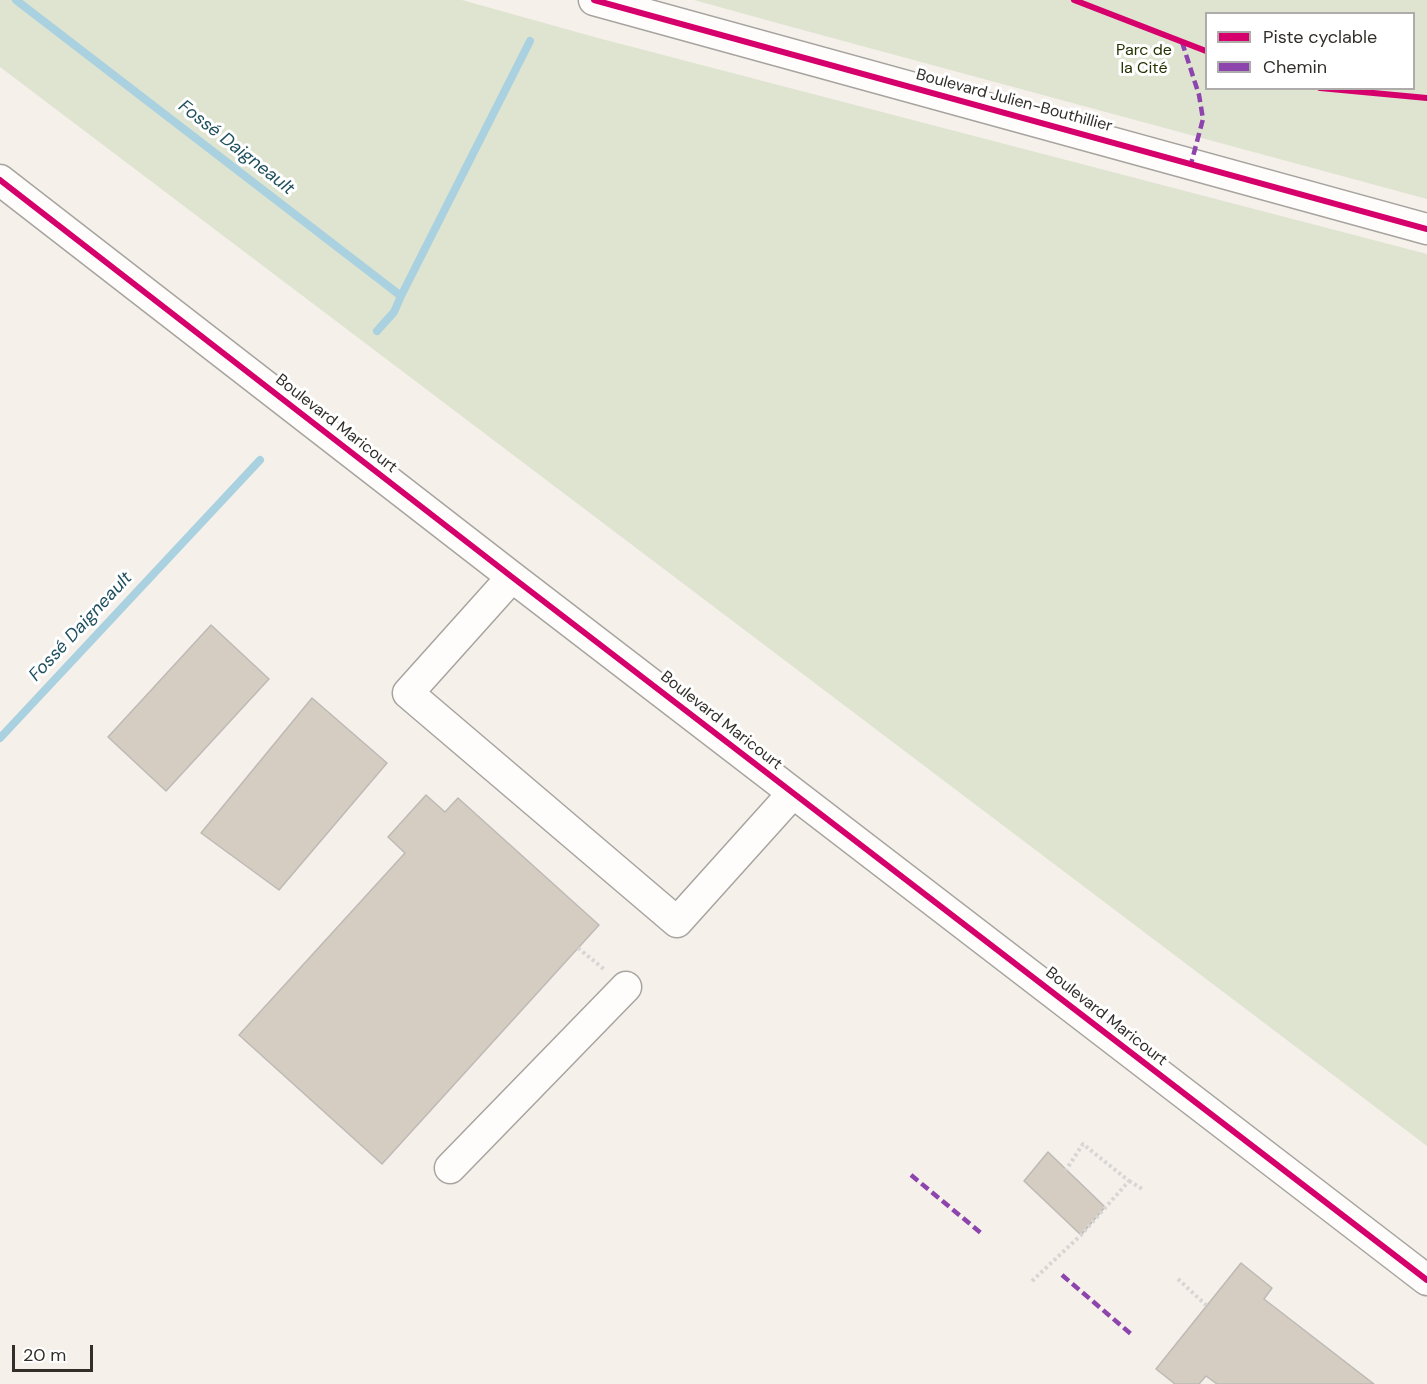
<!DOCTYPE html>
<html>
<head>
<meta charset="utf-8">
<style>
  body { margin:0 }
  #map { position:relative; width:1427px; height:1384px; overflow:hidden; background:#f5f0ea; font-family:"DM Sans",sans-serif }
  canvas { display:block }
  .legend { position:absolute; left:1205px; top:12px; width:210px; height:78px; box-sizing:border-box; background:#fff; border:2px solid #adacaa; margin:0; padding:8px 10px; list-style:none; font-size:18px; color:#322f2b }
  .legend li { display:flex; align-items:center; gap:12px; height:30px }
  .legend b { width:30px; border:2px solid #adacaa }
  .scale { position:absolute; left:12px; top:1345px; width:81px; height:27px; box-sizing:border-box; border:3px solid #322f2b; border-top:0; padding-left:8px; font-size:18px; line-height:21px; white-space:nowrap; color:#322f2b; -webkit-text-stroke:4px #fff; paint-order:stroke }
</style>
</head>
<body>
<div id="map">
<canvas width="1427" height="1384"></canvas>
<ul class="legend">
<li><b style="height:8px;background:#d6006c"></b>Piste cyclable</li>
<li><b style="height:8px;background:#8e44ad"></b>Chemin</li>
</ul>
<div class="scale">20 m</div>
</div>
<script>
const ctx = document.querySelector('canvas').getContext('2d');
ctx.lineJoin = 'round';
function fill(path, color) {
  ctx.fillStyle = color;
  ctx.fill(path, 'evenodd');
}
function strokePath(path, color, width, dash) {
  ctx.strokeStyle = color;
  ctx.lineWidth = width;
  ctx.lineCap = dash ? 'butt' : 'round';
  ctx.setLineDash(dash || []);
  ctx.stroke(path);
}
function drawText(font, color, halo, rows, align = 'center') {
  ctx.font = font + ' "DM Sans",sans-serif';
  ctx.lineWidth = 6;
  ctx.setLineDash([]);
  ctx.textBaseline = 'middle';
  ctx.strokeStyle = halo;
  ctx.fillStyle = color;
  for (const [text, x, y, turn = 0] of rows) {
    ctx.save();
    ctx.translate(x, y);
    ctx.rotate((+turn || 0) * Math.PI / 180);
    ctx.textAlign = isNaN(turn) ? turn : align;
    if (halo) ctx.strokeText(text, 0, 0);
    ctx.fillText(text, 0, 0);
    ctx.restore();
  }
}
fill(new Path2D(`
  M0 0H462L598 38 1427 254V1146L0 67Z
  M694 0H1427V199L788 26ZM1206 14H1414V88H1206Z`), '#dfe4d1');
strokePath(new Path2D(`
  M16 0 401 296 394 312 377 331
  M401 296 530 41
  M0 738 260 460`), '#a9d1df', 8);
const building = new Path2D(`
  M211 625 269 679 166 791 108 737Z
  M312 698 387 763 279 890 201 833Z
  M426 795 445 812 458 798 599 925 382 1164 239 1035 405 853 388 837Z
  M1048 1152 1105 1207 1081 1235 1024 1181Z
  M1241 1263 1272 1288 1264 1299 1374 1384H1217L1206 1376 1199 1384H1175L1156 1369Z`);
fill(building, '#d5ccc2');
strokePath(building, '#bdbab6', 1.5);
const minor = new Path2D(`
  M594 0 1427 229
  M0 180 512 577 1427 1280
  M512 577 408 693 677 922 793 793
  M450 1168 626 987`);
strokePath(minor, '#a7a49f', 33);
strokePath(new Path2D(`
  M578 948 605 970
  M1129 1181 1144 1190
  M1178 1279 1207 1306
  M1032 1281 1081 1235 1129 1181 1083 1144 1066 1170`), '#d8d6d5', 4, [3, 3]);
strokePath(minor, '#fefdfc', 30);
strokePath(new Path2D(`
  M1182 42 1199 95 1203 119 1191 164
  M911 1175 981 1233
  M1062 1275 1131 1334`), '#8e44ad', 4.5, [9, 4.5]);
strokePath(new Path2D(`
  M594 0 1427 229
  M1074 0 1206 51
  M1320 88 1427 98
  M0 180 512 577 1427 1280`), '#d6006c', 6);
drawText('16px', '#230', '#fff', [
  ["Parc de",1144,51],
  ["la Cité",1144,69]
]);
drawText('16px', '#322f2b', '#fff', [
  ["Boulevard Julien-Bouthillier",1014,101,15],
  ["Boulevard Maricourt",336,424,38],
  ["Boulevard Maricourt",721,721,38],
  ["Boulevard Maricourt",1106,1017,38]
]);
drawText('italic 18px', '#1e4f5f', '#fff', [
  ["Fossé Daigneault",236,148,38],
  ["Fossé Daigneault",81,627,-47]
]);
</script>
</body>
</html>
